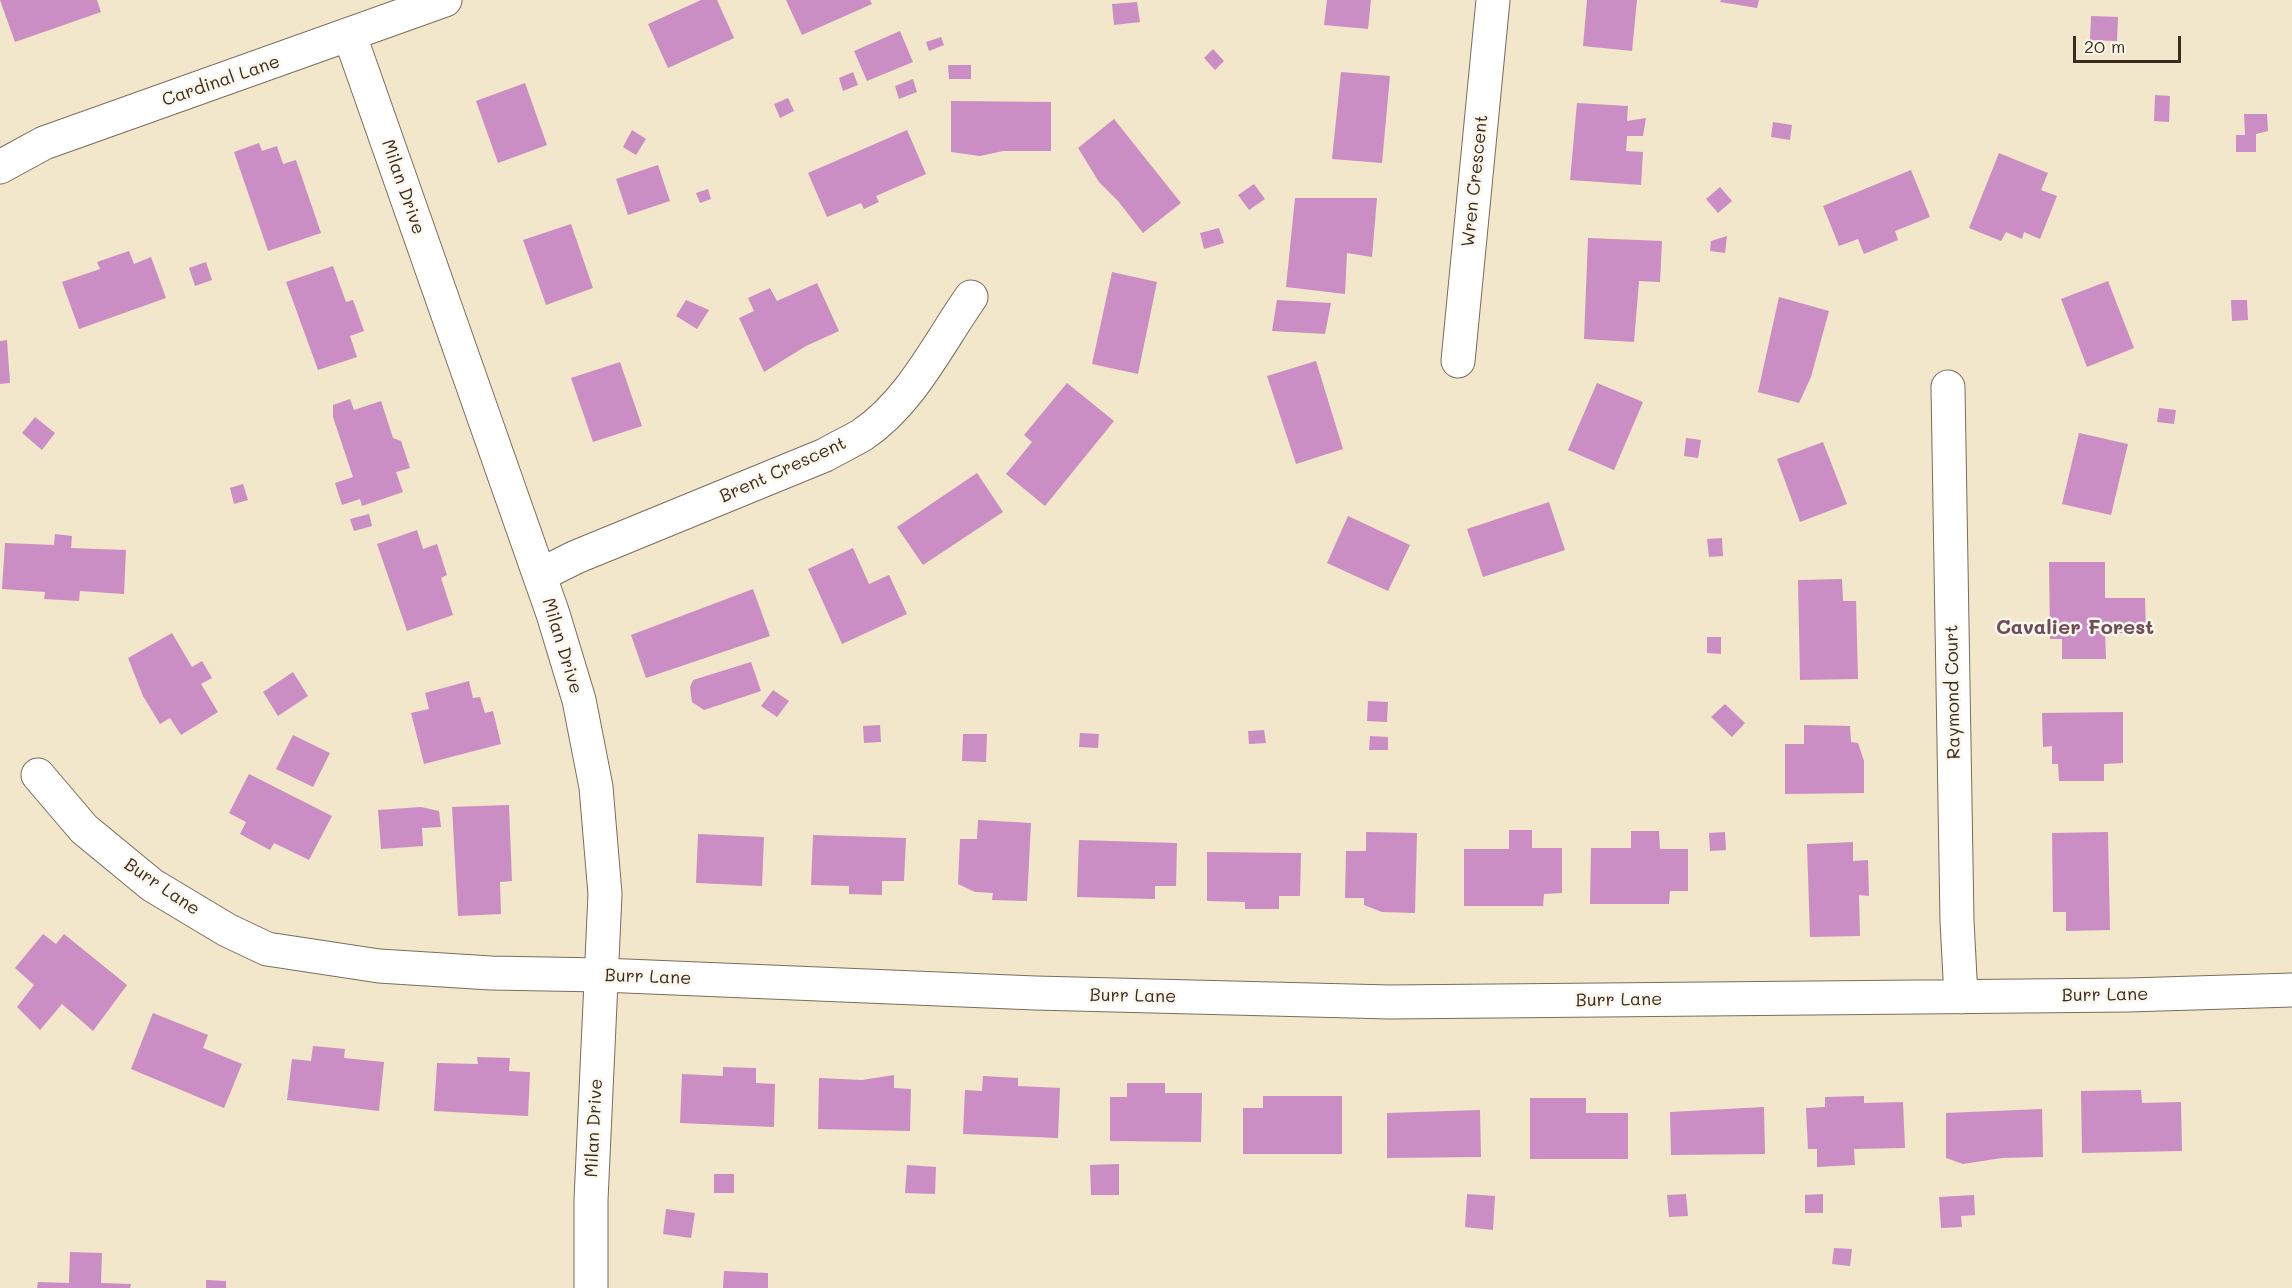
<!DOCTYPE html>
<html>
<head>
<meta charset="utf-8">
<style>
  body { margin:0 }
  #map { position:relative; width:2292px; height:1288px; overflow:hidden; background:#f2e6cb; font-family:Mali,sans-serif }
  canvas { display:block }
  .scale { position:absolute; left:2073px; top:36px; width:108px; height:27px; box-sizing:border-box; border:3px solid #3b2a1e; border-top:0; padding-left:8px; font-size:18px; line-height:21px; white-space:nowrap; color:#3b2a1e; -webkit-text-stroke:4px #fbf7ec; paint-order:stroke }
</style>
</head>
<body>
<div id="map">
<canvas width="2292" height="1288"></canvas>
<div class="scale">20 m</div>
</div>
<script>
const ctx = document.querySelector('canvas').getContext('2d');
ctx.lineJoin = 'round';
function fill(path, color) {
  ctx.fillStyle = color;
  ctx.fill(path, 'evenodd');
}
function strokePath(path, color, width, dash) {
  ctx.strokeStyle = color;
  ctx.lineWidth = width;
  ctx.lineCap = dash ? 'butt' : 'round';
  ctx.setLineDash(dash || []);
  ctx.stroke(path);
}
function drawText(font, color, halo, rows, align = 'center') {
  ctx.font = font + ' Mali,sans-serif';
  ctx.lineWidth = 5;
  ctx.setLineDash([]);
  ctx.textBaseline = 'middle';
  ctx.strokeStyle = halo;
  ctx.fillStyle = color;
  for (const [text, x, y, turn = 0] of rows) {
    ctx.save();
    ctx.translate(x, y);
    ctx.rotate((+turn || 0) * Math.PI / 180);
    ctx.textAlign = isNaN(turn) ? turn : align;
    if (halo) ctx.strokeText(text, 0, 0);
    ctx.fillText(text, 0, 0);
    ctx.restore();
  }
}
fill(new Path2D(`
  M0 0H97L101 12 15 42Z
  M701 0H717L734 38 668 68 648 24Z
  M786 0H870L872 4 802 35Z
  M1327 0H1371L1368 29 1324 25Z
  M1587 0H1637L1632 51 1583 46Z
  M1721 0H1759L1757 8 1720 2Z
  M1137 2 1140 22 1114 25 1112 4Z
  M2091 16 2118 17 2117 41 2090 40Z
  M900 31 913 62 867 81 854 51Z
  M941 37 944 45 929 51 926 42Z
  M1213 49 1224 61 1215 70 1204 58Z
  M948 65H971V79H949Z
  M853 72 858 85 843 91 839 78Z
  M1341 72 1390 76 1382 163 1332 159Z
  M913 79 917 92 899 99 895 86Z
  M525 83 547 145 498 163 476 101Z
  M2155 95 2170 96 2169 122 2154 121Z
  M788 98 794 111 780 118 774 104Z
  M951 101 1051 102V151H1003L980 156 951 152Z
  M1577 103 1628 106 1627 121 1646 118 1643 136H1627L1626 151 1643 152 1641 185 1570 180Z
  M2244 114H2267L2268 131 2256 134V152H2236V135H2245Z
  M1114 119 1181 203 1143 233 1118 201 1099 182 1078 148Z
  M1773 122 1792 125 1790 140 1771 137Z
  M632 130 646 139 636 155 623 147Z
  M907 130 926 174 876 196 879 202 864 209 861 203 827 217 808 173Z
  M259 143 262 151 277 146 283 164 296 160 321 233 268 251 234 152Z
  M1999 153 2048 173 2041 190 2057 196 2040 239 2024 232 2022 239 2006 232 2001 241 1969 228Z
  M658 165 670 201 628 215 616 179Z
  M1911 170 1930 217 1895 231 1898 240 1864 254 1858 239 1839 246 1823 206Z
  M1254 184 1265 199 1249 210 1238 195Z
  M1720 187 1732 201 1718 213 1706 199Z
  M708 189 711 199 700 203 696 193Z
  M1295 198H1377L1372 257 1347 253 1345 294 1286 287Z
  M571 224 593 288 546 305 523 240Z
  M1219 228 1224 243 1204 249 1200 233Z
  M1727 236 1725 253 1710 251 1711 241Z
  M1588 238 1662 241 1660 282 1639 281 1634 342 1584 339Z
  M129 251 134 264 151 257 166 298 79 329 62 282 100 269 97 262Z
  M206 262 212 280 195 286 189 268Z
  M333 266 346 302 353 300 364 331 350 336 357 357 318 370 286 282Z
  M1112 272 1157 282 1138 374 1092 364Z
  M2108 281 2134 348 2087 367 2061 299Z
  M817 283 839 331 806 346 764 372 739 318 754 311 748 298 770 288 777 301Z
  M1779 297 1829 311 1811 377 1799 403 1758 392Z
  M686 300 709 310 697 329 676 316Z
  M1277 300 1331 303 1325 334 1272 331Z
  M2231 300H2247L2248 320 2232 321Z
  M7 340 10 383 0 384V341Z
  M1316 361 1343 449 1296 464 1267 376Z
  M620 362 642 426 593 442 571 378Z
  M1067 383 1114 421 1045 506 1006 474 1032 442 1024 435Z
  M1597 383 1643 402 1614 470 1568 450Z
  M350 399 354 410 381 401 393 438 401 441 410 468 396 472 403 492 362 506 360 499 342 505 335 483 353 477 333 417V405Z
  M2159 408 2176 410 2174 424 2157 422Z
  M35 417 55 433 42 450 22 433Z
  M2079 433 2128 444 2111 515 2062 504Z
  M1686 438 1701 440 1698 458 1684 456Z
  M1823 442 1847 504 1800 522 1777 459Z
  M977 473 1003 512 923 565 897 527Z
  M243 484 248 500 234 504 230 488Z
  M1549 502 1565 550 1483 577 1467 529Z
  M369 514 372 526 354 531 350 519Z
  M1348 516 1410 545 1388 591 1327 563Z
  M417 530 423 549 437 544 447 575 441 578 453 615 407 631 377 544Z
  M55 534 72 536 71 548 126 550 124 594 80 591 79 601 44 599 45 592 2 589 5 543 54 545Z
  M1722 538 1723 556 1709 557 1707 539Z
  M853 548 869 584 889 575 907 614 842 644 808 569Z
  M2049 562H2105V598H2145L2146 633H2105L2106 659H2062V639H2050Z
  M1842 579 1843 601H1856L1858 679 1800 680 1798 580Z
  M753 589 770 636 646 678 631 635Z
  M172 633 192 667 202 661 212 678 201 684 218 712 181 735 170 718 160 724 143 696 128 658Z
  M1707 637H1721V654L1707 653Z
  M751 662 761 691 704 710 692 702 690 687 693 680Z
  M293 672 308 696 278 716 263 692Z
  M469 681 473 698 480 697 485 713 493 711 501 744 424 764 411 713 429 709 425 693Z
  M773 690 789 701 777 717 761 706Z
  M1368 701 1388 702 1387 722 1367 721Z
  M1725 704 1745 723 1732 737 1711 717Z
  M2123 712V763L2104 764V781H2059L2058 764H2052V746L2043 747 2042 713Z
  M880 725 881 742 864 743 863 726Z
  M1804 725 1850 726 1851 742 1858 743 1864 761V793L1785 794V744H1804Z
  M1264 730 1266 743 1249 744 1248 731Z
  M1080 733 1099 734 1098 748 1079 747Z
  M963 734H987L986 762 962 761Z
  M293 735 330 753 313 787 276 769Z
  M1370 736 1388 737V750H1369Z
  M249 774 332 816 309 860 274 843 270 850 240 834 246 822 229 813Z
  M509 805 512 881 500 882 501 914 458 916 452 807Z
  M421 807 439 811 441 827 422 828 423 846 381 849 378 810Z
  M978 820 1031 823 1027 901 992 900 993 893 975 892 958 884 960 839H977Z
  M1509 830H1532V848H1562V893L1544 894 1543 906H1464V849H1509Z
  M1631 831H1659L1660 849H1688V891H1670L1669 904H1590L1591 848H1631Z
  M1366 832 1417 833 1415 913 1382 912 1364 905V898H1345L1346 851H1366Z
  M1725 832 1726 850 1710 851 1709 833Z
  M2108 832 2110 930 2066 931V912H2053L2052 833Z
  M698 834 764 837 762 886 696 883Z
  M813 835 906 838 904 881H882V895L849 894V886L811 885Z
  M1079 840 1177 843 1176 886H1155V899L1077 897Z
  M1853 842V861L1868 860 1869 896 1859 895 1860 936 1810 937 1807 844Z
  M1207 852 1301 853 1300 896H1279V909H1245V902L1207 901Z
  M43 934 56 944 64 934 127 985 93 1031 62 1004 40 1030 17 1007 34 985 15 968Z
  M153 1013 208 1035 203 1048 242 1064 224 1108 131 1069Z
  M313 1046 345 1049 344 1058 384 1062 379 1111 287 1100 292 1059 311 1061Z
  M477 1057 510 1058 509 1071 530 1072 528 1116 434 1111 437 1063 478 1064Z
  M723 1067 756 1068V1083L775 1084 774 1127 680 1123 682 1074 723 1076Z
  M894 1075V1088L911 1089 910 1131 818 1129 819 1078 862 1080Z
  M983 1076 1018 1078V1086L1060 1088 1058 1138 963 1134 965 1090 982 1091Z
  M1127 1083H1165V1093H1202L1201 1142 1110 1141V1097H1127Z
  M2141 1090 2142 1103 2181 1102 2182 1151 2082 1153 2081 1091Z
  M1263 1096H1342V1154H1243V1108H1263Z
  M1864 1096V1103L1903 1102 1905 1148 1854 1149 1855 1165 1817 1167V1149H1808L1806 1108 1825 1107V1097Z
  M1530 1098H1586V1113H1628V1159H1530Z
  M1764 1107 1765 1154 1671 1155 1670 1112Z
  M2042 1109 2043 1157 2002 1158 1963 1164 1946 1158V1113Z
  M1480 1110 1481 1157 1387 1158V1113Z
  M1119 1164V1195H1091L1090 1165Z
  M907 1165 936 1167 935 1194 905 1193Z
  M714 1174H734V1193H714Z
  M1467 1194 1495 1196 1493 1230 1465 1227Z
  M1686 1194 1688 1216 1669 1217 1667 1195Z
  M1823 1194V1213H1805V1195Z
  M1974 1195 1975 1215 1961 1216 1962 1227 1941 1228 1939 1197Z
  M666 1209 695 1213 691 1238 663 1234Z
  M1834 1248 1852 1249 1850 1266 1832 1264Z
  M70 1252 102 1253 101 1283 131 1284 130 1288H37L38 1282 69 1283Z
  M724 1271 768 1273V1288H723Z
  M206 1280 226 1281V1288H206Z`), '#ca8ec4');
const minor = new Path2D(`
  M350 36 553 614 579 700 596 787 605 894 591 1200V1288
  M0 167 44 143 445 0
  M1458 361 1493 0
  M1948 387 1957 921 1961 997
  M540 575 576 557 825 455C837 448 850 442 862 435 911 402 938 344 971 297
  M38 775 84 829 152 885 227 930 267 949 379 966 491 973 602 975 1035 993 1390 1002 2129 995 2292 990`);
strokePath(minor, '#7b6c5b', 35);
strokePath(minor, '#fff', 33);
drawText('18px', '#3b2a1e', '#fbf7ec', [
  ["Cardinal Lane",221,81,-19],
  ["Wren Crescent",1475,181,-84],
  ["Milan Drive",403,187,71],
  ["Brent Crescent",783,470,-24],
  ["Milan Drive",562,646,73],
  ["Raymond Court",1953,692,-91],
  ["Burr Lane",162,887,34],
  ["Burr Lane",648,977,2],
  ["Burr Lane",2105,995,-1],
  ["Burr Lane",1133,996,1],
  ["Burr Lane",1619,1000,-1],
  ["Milan Drive",594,1128,-87]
]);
drawText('bold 20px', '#6d4d58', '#fbf7ec', [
  ["Cavalier Forest",2075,628]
]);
</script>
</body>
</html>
